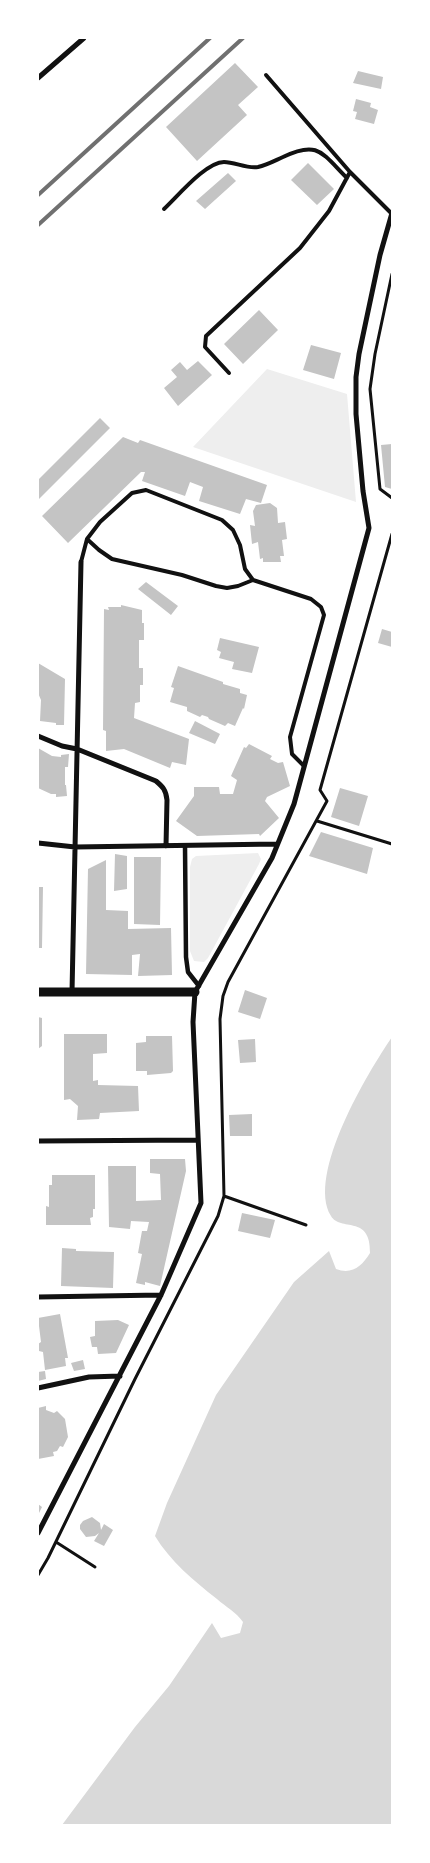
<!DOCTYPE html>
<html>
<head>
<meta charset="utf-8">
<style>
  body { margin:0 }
  #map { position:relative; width:430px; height:1863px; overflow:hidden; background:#fff; font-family:"Fira Sans",sans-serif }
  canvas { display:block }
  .frame { position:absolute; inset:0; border:39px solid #fff; pointer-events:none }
</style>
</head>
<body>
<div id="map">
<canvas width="430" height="1863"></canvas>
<div class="frame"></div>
</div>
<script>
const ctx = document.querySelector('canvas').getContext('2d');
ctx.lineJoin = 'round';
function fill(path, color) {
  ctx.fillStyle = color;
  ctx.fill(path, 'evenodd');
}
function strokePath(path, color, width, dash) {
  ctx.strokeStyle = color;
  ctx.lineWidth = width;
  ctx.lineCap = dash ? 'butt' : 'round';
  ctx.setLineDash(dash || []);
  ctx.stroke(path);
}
fill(new Path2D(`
  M267 369 347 394 356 502 193 447Z
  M258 853 261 859 259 864 208 958 204 962 194 961 190 951V867L192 859 196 856Z`), '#eee');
fill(new Path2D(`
  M392 1037V1825H62L135 1727 169 1686 212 1623 221 1638 240 1633 243 1622C236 1612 226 1607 217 1599 194 1581 170 1561 155 1536L167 1503 216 1395 294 1282 329 1251 336 1269C352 1275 362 1266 370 1253 371 1214 340 1232 331 1216 306 1175 368 1072 392 1037Z`), '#d9d9d9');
fill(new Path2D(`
  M235 63 258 87 238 105 247 115 197 161 166 127Z
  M358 71 383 77 381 89 353 83Z
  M356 99 371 103 370 107 378 110 374 124 355 119 357 112 353 111Z
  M308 163 334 189 317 205 291 180Z
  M228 173 236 181 205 209 196 201Z
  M259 310 278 330 243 364 224 344Z
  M311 345 341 353 334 379 303 370Z
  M198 361 212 375 178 406 164 388 177 377 171 370 180 362 187 370Z
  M100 418 110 428 38 500V480Z
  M123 437 138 443 140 440 267 485 261 503 246 499 240 514 199 501 203 487 190 482 185 496 142 481 145 472H141L68 543 42 516Z
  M392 444V489L385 487 381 445Z
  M270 503 277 508 278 523 285 522 287 539 282 540 284 556H280L281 562H263V558L260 559 258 542 252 544 250 525 255 526 253 511 256 505Z
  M146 582 178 606 171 615 138 589Z
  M121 605 142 610V623H144V640H139V668H143V685H140V702L135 703 134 718 189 739 186 765 172 762 170 768 124 749 106 751V731L103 730 104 609 109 610 108 607H121Z
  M382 629 392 632V647L378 643Z
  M220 638 259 647 252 673 232 669 234 662 219 658 221 652 217 650Z
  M38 663 65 679 64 725H56V723L40 721 41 700 38 693Z
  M178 666 223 682V684L240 689V693L247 695 244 709 243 708 235 726 228 723 225 726 209 719 208 717 202 715 200 717 187 711V707L170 702 174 688 171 687Z
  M195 721 220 734 215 744 189 733Z
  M249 744 272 756 270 759 278 763 283 762 290 786 267 797 265 801 279 818 260 836 259 834 197 836 176 821 194 796V787H219L220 794H233L237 780 231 776 244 747 246 748Z
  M38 748 52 756 61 757V755L69 754 68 767H65V785H66L67 796 56 797V794H51L38 788Z
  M340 788 368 796 359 826 331 817Z
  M321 832 373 848 367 874 309 856Z
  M115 854 127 856V889L114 891Z
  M134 857H161L160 925 134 924Z
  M106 860V910L128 911V929L171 928 172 975 138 976 140 954 132 955V975L86 974 88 869Z
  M38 887H43L42 948H38Z
  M245 990 267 998 260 1019 238 1012Z
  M38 1017 42 1018V1046L38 1049Z
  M64 1034H107V1053L93 1054V1081L98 1080V1085L138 1086 139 1111 100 1113 99 1119 77 1120 78 1106 70 1099 64 1100Z
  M146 1036H172L173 1071 171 1073 147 1075V1071H136V1043L146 1042Z
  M255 1039 256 1062 240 1063 238 1040Z
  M252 1114V1136H230L229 1115Z
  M150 1159H185L186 1171 160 1286 145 1282V1285L136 1283 142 1254 138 1253 142 1231H147L149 1222 131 1221 130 1229 109 1227 108 1166H136V1201L161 1200 160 1174 150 1173Z
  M52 1175H95V1209H93V1217L90 1218 91 1225H46V1206L49 1207V1185H52Z
  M242 1213 275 1220 270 1238 238 1231Z
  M62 1248 76 1249V1251L114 1252 113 1288 61 1286Z
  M60 1314 68 1358H65L66 1366 45 1370 43 1352 39 1351 38 1344 41 1342 38 1318Z
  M118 1320 129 1325 116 1353 98 1354 97 1347H92L90 1337 95 1336V1321Z
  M83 1360 85 1369 74 1371 71 1363Z
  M45 1371 46 1379 38 1381V1372Z
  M46 1406V1410L54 1413 57 1411 65 1419 68 1437 63 1447 60 1446 57 1451 53 1452 54 1456 38 1459V1408Z
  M38 1504 42 1507 38 1515Z
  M92 1517 100 1523 101 1530 104 1524 113 1530 104 1546 94 1541 99 1533 95 1536 86 1537 80 1529V1525L83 1521Z`), '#c4c4c4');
strokePath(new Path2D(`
  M392 274 375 354 370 389 380 489 392 498
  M317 821 392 844
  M224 1196 306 1225
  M56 1542 95 1567
  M38 1575 48 1558 135 1379 218 1216 224 1196 220 1019 223 996 228 982 327 801 320 790 392 534`), '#111', 3);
strokePath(new Path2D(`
  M266 75 350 172 392 214
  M164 209C178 196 206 162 224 162 235 162 247 169 258 167 267 165 274 161 283 157 318 140 322 153 347 178
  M229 373 205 347 206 336 300 248 329 211 350 172
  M87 539 99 550 112 559 182 575 216 586 227 588 238 586 253 580
  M81 562 87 539 100 522 132 493 146 490 222 520 233 530 240 545 245 569 253 580 311 599 321 607 324 615 290 737 292 754 304 766`), '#111', 4);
strokePath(new Path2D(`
  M185 846 186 957 188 972 199 986`), '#111', 4.5);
strokePath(new Path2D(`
  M38 78 84 38
  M38 736 62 746 77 749 156 781C163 787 166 790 167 800L166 846
  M38 843 75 847 277 844
  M72 992 81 562
  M38 1141 197 1140
  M38 1297 161 1295
  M38 1388 89 1377 120 1376
  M38 1533 161 1295 201 1203 193 1022 195 992 272 858 294 804 369 528 363 491 356 414V377L359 354 380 255 392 213`), '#111', 5);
strokePath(new Path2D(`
  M38 992H195`), '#111', 9);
strokePath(new Path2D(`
  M38 195 210 38
  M38 225 243 38`), '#707070', 4);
</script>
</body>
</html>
